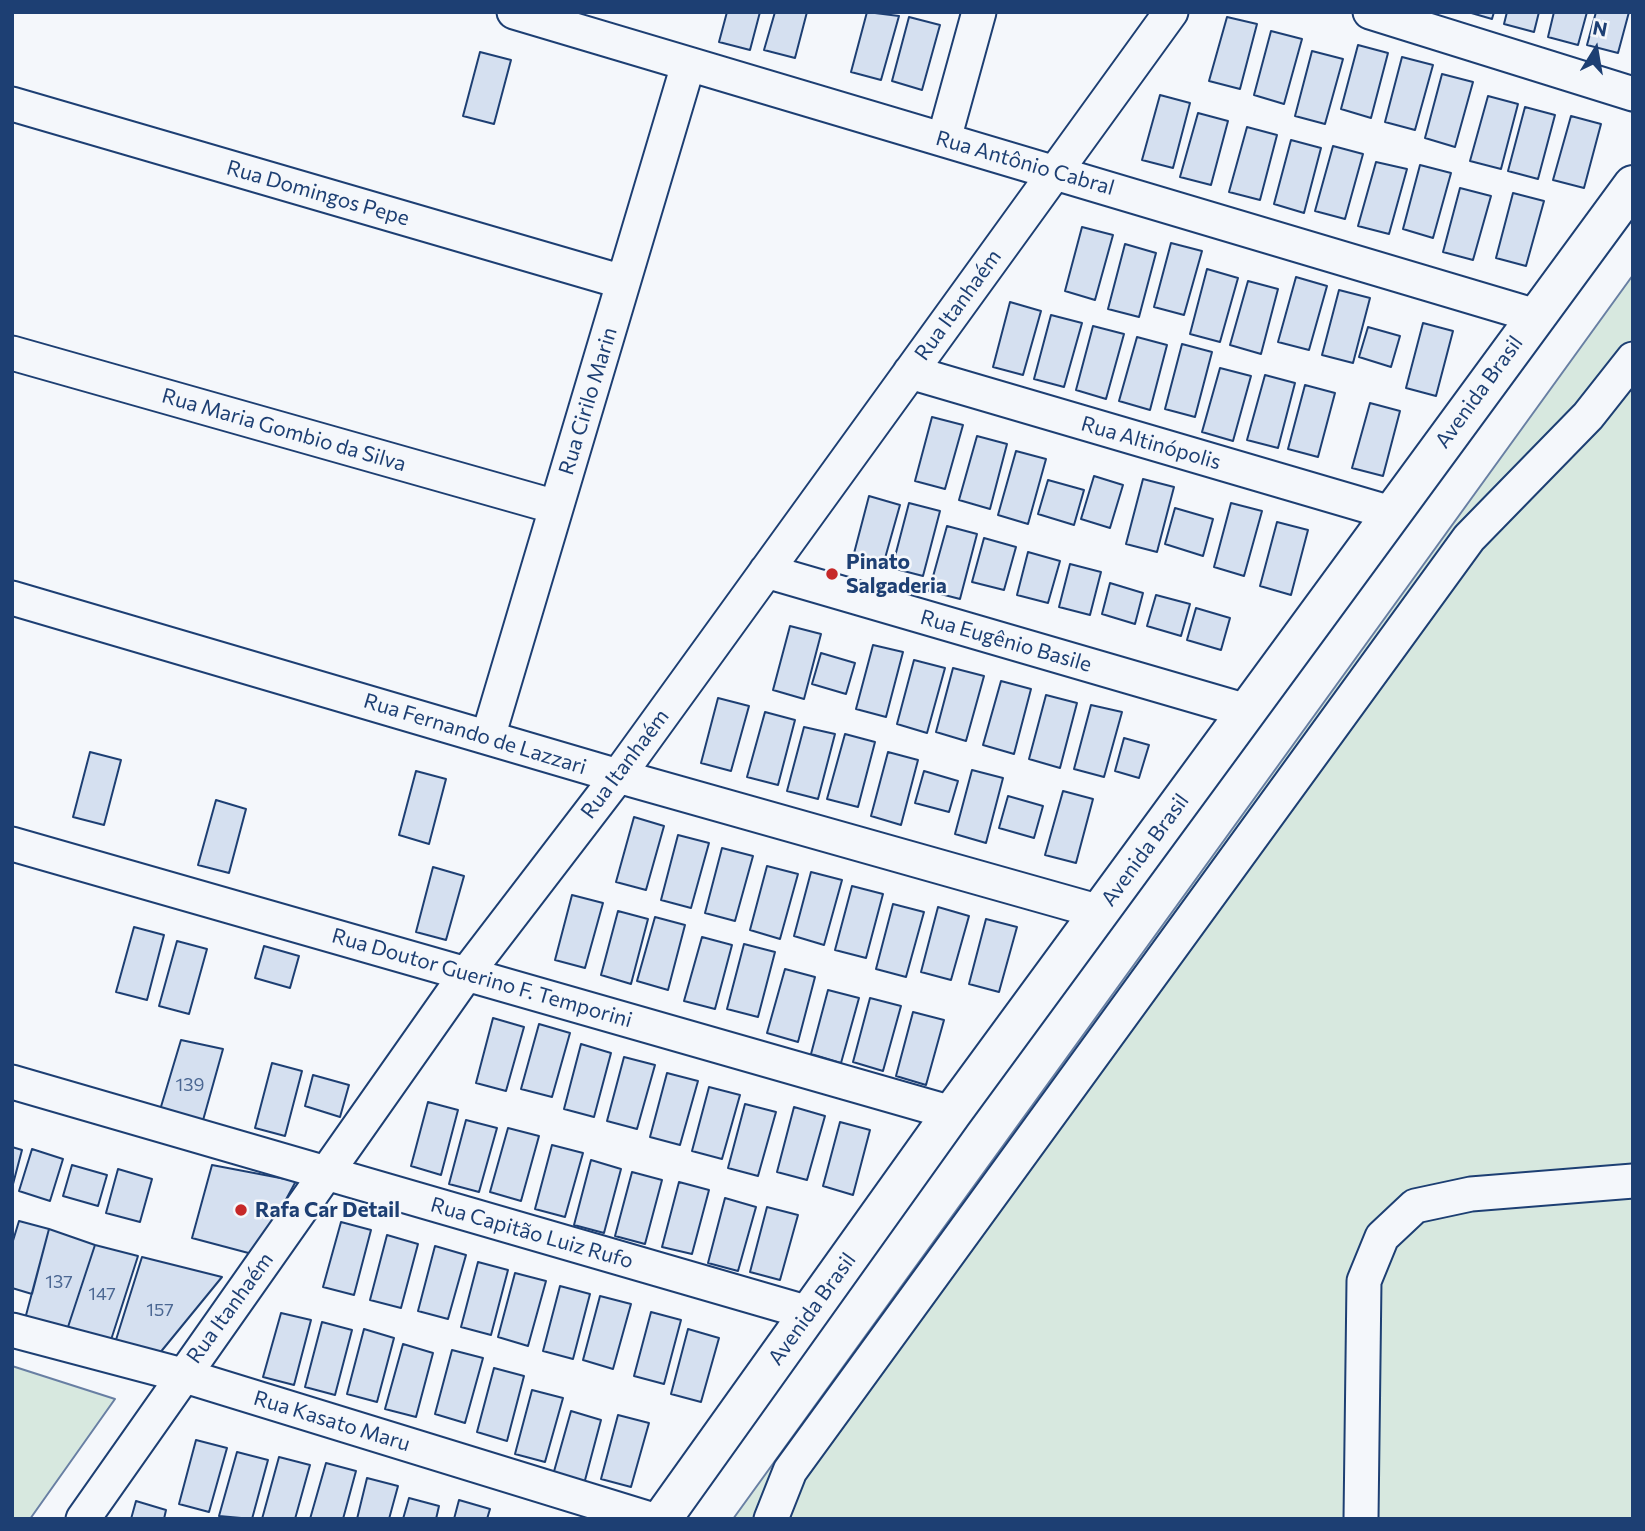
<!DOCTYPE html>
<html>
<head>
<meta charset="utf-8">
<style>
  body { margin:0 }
  #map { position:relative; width:1645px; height:1531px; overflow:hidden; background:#f4f7fb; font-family:Commissioner,sans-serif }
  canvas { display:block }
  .frame { position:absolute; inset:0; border:14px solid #1d3f73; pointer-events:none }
  .north { position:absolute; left:1561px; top:14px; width:70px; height:70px; -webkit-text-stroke:5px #f4f7fb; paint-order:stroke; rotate:11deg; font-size:19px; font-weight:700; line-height:28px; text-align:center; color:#1d3f73 }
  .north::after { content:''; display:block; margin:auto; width:24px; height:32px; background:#1d3f73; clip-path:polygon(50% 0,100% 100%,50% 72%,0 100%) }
</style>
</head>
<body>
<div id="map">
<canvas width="1645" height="1531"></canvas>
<div class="frame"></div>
<div class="north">N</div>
</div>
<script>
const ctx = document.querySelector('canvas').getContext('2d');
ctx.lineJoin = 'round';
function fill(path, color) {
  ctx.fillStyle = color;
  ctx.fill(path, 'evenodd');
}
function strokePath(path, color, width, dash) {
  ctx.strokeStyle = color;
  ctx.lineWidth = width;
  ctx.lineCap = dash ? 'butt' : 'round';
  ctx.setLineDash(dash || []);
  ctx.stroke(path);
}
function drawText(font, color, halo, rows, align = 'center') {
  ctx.font = font + ' Commissioner,sans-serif';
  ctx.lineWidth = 5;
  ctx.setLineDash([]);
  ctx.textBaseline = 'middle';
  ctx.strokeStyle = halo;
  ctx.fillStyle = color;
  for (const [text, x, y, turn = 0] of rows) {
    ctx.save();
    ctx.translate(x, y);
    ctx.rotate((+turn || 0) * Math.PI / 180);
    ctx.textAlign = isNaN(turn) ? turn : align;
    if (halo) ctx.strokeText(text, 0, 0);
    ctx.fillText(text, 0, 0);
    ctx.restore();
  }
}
const green = new Path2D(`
  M1633 275V1519H733Z
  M12 1366 115 1399 30 1519H12Z`);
fill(green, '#d7e8df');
strokePath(green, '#687fa3', 2);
const building = new Path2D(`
  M727 12H760L750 50 719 42Z
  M775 12H807L795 58 764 50Z
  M867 12 899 16 881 80 851 72Z
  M1468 12H1494L1492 19Z
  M1507 12H1539L1534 32 1504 24Z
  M1554 12H1587L1578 45 1548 37Z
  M1596 12H1629L1618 53 1587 45Z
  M909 17 940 25 922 90 892 81Z
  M1227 17 1257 24 1240 89 1209 81Z
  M1271 31 1302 39 1284 104 1254 95Z
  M1358 45 1388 53 1371 118 1341 109Z
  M1312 51 1343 59 1325 124 1295 116Z
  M480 52 511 60 494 124 463 116Z
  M1402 57 1433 65 1415 130 1385 122Z
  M1442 74 1473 82 1455 147 1425 138Z
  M1160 95 1190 103 1173 168 1142 160Z
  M1488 96 1518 104 1501 169 1470 161Z
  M1525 107 1555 115 1538 179 1508 171Z
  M1198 113 1228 121 1211 185 1180 177Z
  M1571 116 1601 124 1584 188 1553 180Z
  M1247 127 1277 135 1260 200 1229 192Z
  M1291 140 1321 148 1304 213 1274 204Z
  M1333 146 1363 154 1345 219 1315 211Z
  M1376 162 1407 169 1389 234 1358 226Z
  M1420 165 1451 173 1433 238 1403 229Z
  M1460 188 1491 196 1473 260 1443 252Z
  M1513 193 1544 201 1526 266 1496 258Z
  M1082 227 1113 235 1095 300 1065 291Z
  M1171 243 1202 251 1184 315 1154 307Z
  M1125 244 1156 253 1139 317 1108 309Z
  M1207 269 1238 278 1220 342 1190 334Z
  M1296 277 1327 286 1309 350 1278 342Z
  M1248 281 1278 289 1261 354 1230 345Z
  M1339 290 1370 298 1353 363 1322 355Z
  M1010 302 1041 311 1023 375 993 367Z
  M1051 315 1082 323 1064 387 1034 379Z
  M1423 323 1453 331 1436 396 1406 388Z
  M1093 326 1124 334 1106 399 1076 390Z
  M1368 327 1400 336 1391 367 1359 357Z
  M1137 337 1167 345 1150 410 1119 401Z
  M1182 344 1212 352 1195 417 1165 409Z
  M1220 368 1251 376 1233 441 1202 432Z
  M1265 375 1295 383 1278 448 1247 440Z
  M1305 385 1335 393 1318 457 1288 449Z
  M1370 403 1400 411 1383 476 1352 468Z
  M932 417 963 425 945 489 915 481Z
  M977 436 1007 444 990 509 959 500Z
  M1016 451 1046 459 1028 524 998 515Z
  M1094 476 1123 485 1110 528 1081 519Z
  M1143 479 1174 487 1157 552 1126 544Z
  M1048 480 1084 490 1074 525 1038 514Z
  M869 496 900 505 882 569 852 561Z
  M909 503 940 511 923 576 892 568Z
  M1231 503 1262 511 1244 576 1214 567Z
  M1175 508 1213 519 1203 556 1165 544Z
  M1277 522 1308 530 1291 595 1260 586Z
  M947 526 977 534 960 599 929 591Z
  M984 538 1016 547 1004 590 972 582Z
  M1028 552 1060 561 1048 603 1017 595Z
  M1070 564 1101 572 1090 615 1059 607Z
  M1110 583 1143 593 1135 624 1102 614Z
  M1156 595 1190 604 1181 636 1147 626Z
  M1196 608 1230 618 1221 650 1187 640Z
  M790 626 821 634 804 699 773 690Z
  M873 645 903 652 886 717 856 709Z
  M821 653 855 663 846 694 812 684Z
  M914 660 945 668 927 733 897 724Z
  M953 668 984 676 966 741 936 732Z
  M1001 681 1031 689 1014 754 983 745Z
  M1046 695 1077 703 1060 768 1029 759Z
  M718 698 749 706 731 771 701 763Z
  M1091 705 1122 712 1104 777 1074 769Z
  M765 712 795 720 778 785 747 777Z
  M804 727 835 734 818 799 787 791Z
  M845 734 875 742 858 807 827 799Z
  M1124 738 1149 745 1139 778 1115 771Z
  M90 752 121 760 104 825 73 817Z
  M888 752 918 760 901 825 871 816Z
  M972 770 1003 778 986 843 955 834Z
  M416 771 446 779 429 844 399 835Z
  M924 771 958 781 949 812 915 803Z
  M1063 791 1093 799 1076 863 1045 855Z
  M1008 796 1043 806 1034 838 999 828Z
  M216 800 246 809 229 873 198 865Z
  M634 817 664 826 646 890 616 882Z
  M678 835 709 843 691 908 661 900Z
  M722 848 753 856 735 921 705 913Z
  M767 866 798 874 780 939 750 930Z
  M433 867 464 876 446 940 416 932Z
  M811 872 842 880 824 945 794 936Z
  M852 886 883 894 866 958 835 950Z
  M572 895 603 903 585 968 555 960Z
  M893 904 924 912 906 977 876 969Z
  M938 907 969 916 951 980 921 972Z
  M618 911 648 919 631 984 601 975Z
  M655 917 685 925 668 990 637 981Z
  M986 919 1017 927 999 992 969 984Z
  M134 927 164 935 147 1000 116 992Z
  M702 937 732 945 715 1009 684 1001Z
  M177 941 207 949 189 1014 159 1006Z
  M744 944 775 952 758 1017 727 1009Z
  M264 946 299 956 290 988 255 978Z
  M785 969 815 977 798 1042 767 1033Z
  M828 990 859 998 841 1063 811 1054Z
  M870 998 901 1006 883 1071 853 1062Z
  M913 1012 944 1020 926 1085 896 1076Z
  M493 1018 524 1027 506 1091 476 1083Z
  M539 1024 570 1033 552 1097 521 1089Z
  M181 1040 223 1049 200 1131 157 1120Z
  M581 1044 611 1053 594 1117 564 1109Z
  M624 1057 655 1065 637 1129 607 1121Z
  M272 1063 302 1071 285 1136 255 1128Z
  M667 1073 698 1081 680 1145 650 1137Z
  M313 1075 349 1085 340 1117 305 1106Z
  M709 1087 740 1095 722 1159 692 1151Z
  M428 1102 458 1110 441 1175 411 1166Z
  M745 1104 776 1112 758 1176 728 1168Z
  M794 1107 825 1116 807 1180 777 1172Z
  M466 1120 497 1128 479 1192 449 1184Z
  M840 1122 870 1130 853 1195 823 1186Z
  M508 1128 539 1136 521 1201 490 1192Z
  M552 1145 583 1153 565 1217 535 1209Z
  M12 1147 22 1150 13 1184H12Z
  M32 1149 63 1159 50 1201 19 1191Z
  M591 1160 621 1169 604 1233 574 1225Z
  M72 1165 107 1175 98 1206 63 1196Z
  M212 1165 296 1181 256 1255 192 1238Z
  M118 1169 152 1179 140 1222 106 1213Z
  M632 1172 662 1180 645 1244 615 1236Z
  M679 1182 709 1190 692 1254 662 1247Z
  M725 1198 756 1207 738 1271 708 1263Z
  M767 1207 798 1215 780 1280 750 1272Z
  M19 1221 49 1229 32 1294 12 1288V1244Z
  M341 1222 371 1230 354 1295 323 1287Z
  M49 1229 95 1245 66 1333 25 1319Z
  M387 1235 418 1244 401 1308 370 1300Z
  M95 1245 138 1256 110 1343 66 1333Z
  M435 1246 466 1255 448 1319 418 1311Z
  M142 1257 222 1277 159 1354 115 1343Z
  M478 1262 508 1270 491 1335 461 1327Z
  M515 1273 546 1281 528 1346 498 1337Z
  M560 1286 590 1294 573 1359 543 1351Z
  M600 1296 631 1304 613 1369 583 1360Z
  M651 1312 681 1320 664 1384 634 1376Z
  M281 1313 311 1320 294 1385 263 1377Z
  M322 1322 352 1330 335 1395 305 1387Z
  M364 1329 394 1338 377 1402 347 1394Z
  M688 1329 719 1338 701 1402 671 1394Z
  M403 1344 433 1353 416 1417 385 1409Z
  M452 1350 483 1358 465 1423 435 1414Z
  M494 1368 524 1376 507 1441 477 1432Z
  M532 1390 563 1398 545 1462 515 1454Z
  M571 1411 601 1420 584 1484 553 1475Z
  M618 1415 649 1423 631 1487 601 1479Z
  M196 1440 227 1448 209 1512 179 1504Z
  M237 1452 268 1460 252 1519 219 1516Z
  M279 1457 310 1465 295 1519H262Z
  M326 1463 356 1471 343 1519H310Z
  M367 1478 398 1486 389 1519H357Z
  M409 1498 439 1506 436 1519H403Z
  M459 1500 490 1509 487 1519H454Z
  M136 1501 166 1510 164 1519H131Z`);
fill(building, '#d5e0f0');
strokePath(building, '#1d3f73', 2);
const minor = new Path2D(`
  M514 12 1536 316
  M1370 12 1633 94
  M12 104 623 282
  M944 139 979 12
  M12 353 556 507
  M910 372 1391 513
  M766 571 1247 711
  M12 598 618 776 1100 912
  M488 737 688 65
  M12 844 952 1113
  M12 1082 809 1313
  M12 1330 182 1375 650 1519
  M83 1519 467 973 618 776 1171 12
  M771 1519 790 1471 1469 538 1588 416 1633 359
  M1361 1519 1364 1281 1382 1237 1415 1206 1471 1194 1633 1181`);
const major = new Path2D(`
  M662 1519 952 1113 1633 185`);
strokePath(minor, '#1d3f73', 37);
strokePath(major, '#1d3f73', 42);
strokePath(minor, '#f4f7fb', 33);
strokePath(major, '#f4f7fb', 38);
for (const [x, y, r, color] of [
  [832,574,7,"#c62828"],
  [241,1210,7,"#c62828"]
]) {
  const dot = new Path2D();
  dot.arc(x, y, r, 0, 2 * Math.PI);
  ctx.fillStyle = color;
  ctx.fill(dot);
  strokePath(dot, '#f4f7fb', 2.5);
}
drawText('18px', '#4b6792', null, [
  ["139",190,1085],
  ["137",59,1282],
  ["147",102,1294],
  ["157",160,1310]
]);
drawText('21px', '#1d3f73', '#f4f7fb', [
  ["Rua Antônio Cabral",1025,163,16],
  ["Rua Domingos Pepe",318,193,16],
  ["Rua Itanhaém",958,305,-54],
  ["Avenida Brasil",1479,392,-54],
  ["Rua Cirilo Marin",588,401,-73],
  ["Rua Maria Gombio da Silva",284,430,16],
  ["Rua Altinópolis",1151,443,16],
  ["Rua Eugênio Basile",1006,641,16],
  ["Rua Fernando de Lazzari",475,734,17],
  ["Rua Itanhaém",625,764,-53],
  ["Avenida Brasil",1145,850,-54],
  ["Rua Doutor Guerino F. Temporini",482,978,16],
  ["Rua Capitão Luiz Rufo",532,1233,16],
  ["Rua Itanhaém",230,1308,-54],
  ["Avenida Brasil",812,1309,-54],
  ["Rua Kasato Maru",332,1421,17]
]);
drawText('bold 21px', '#1d3f73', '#f4f7fb', [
  ["Pinato",846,562],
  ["Salgaderia",846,586],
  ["Rafa Car Detail",255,1210]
], 'left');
</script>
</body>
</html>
